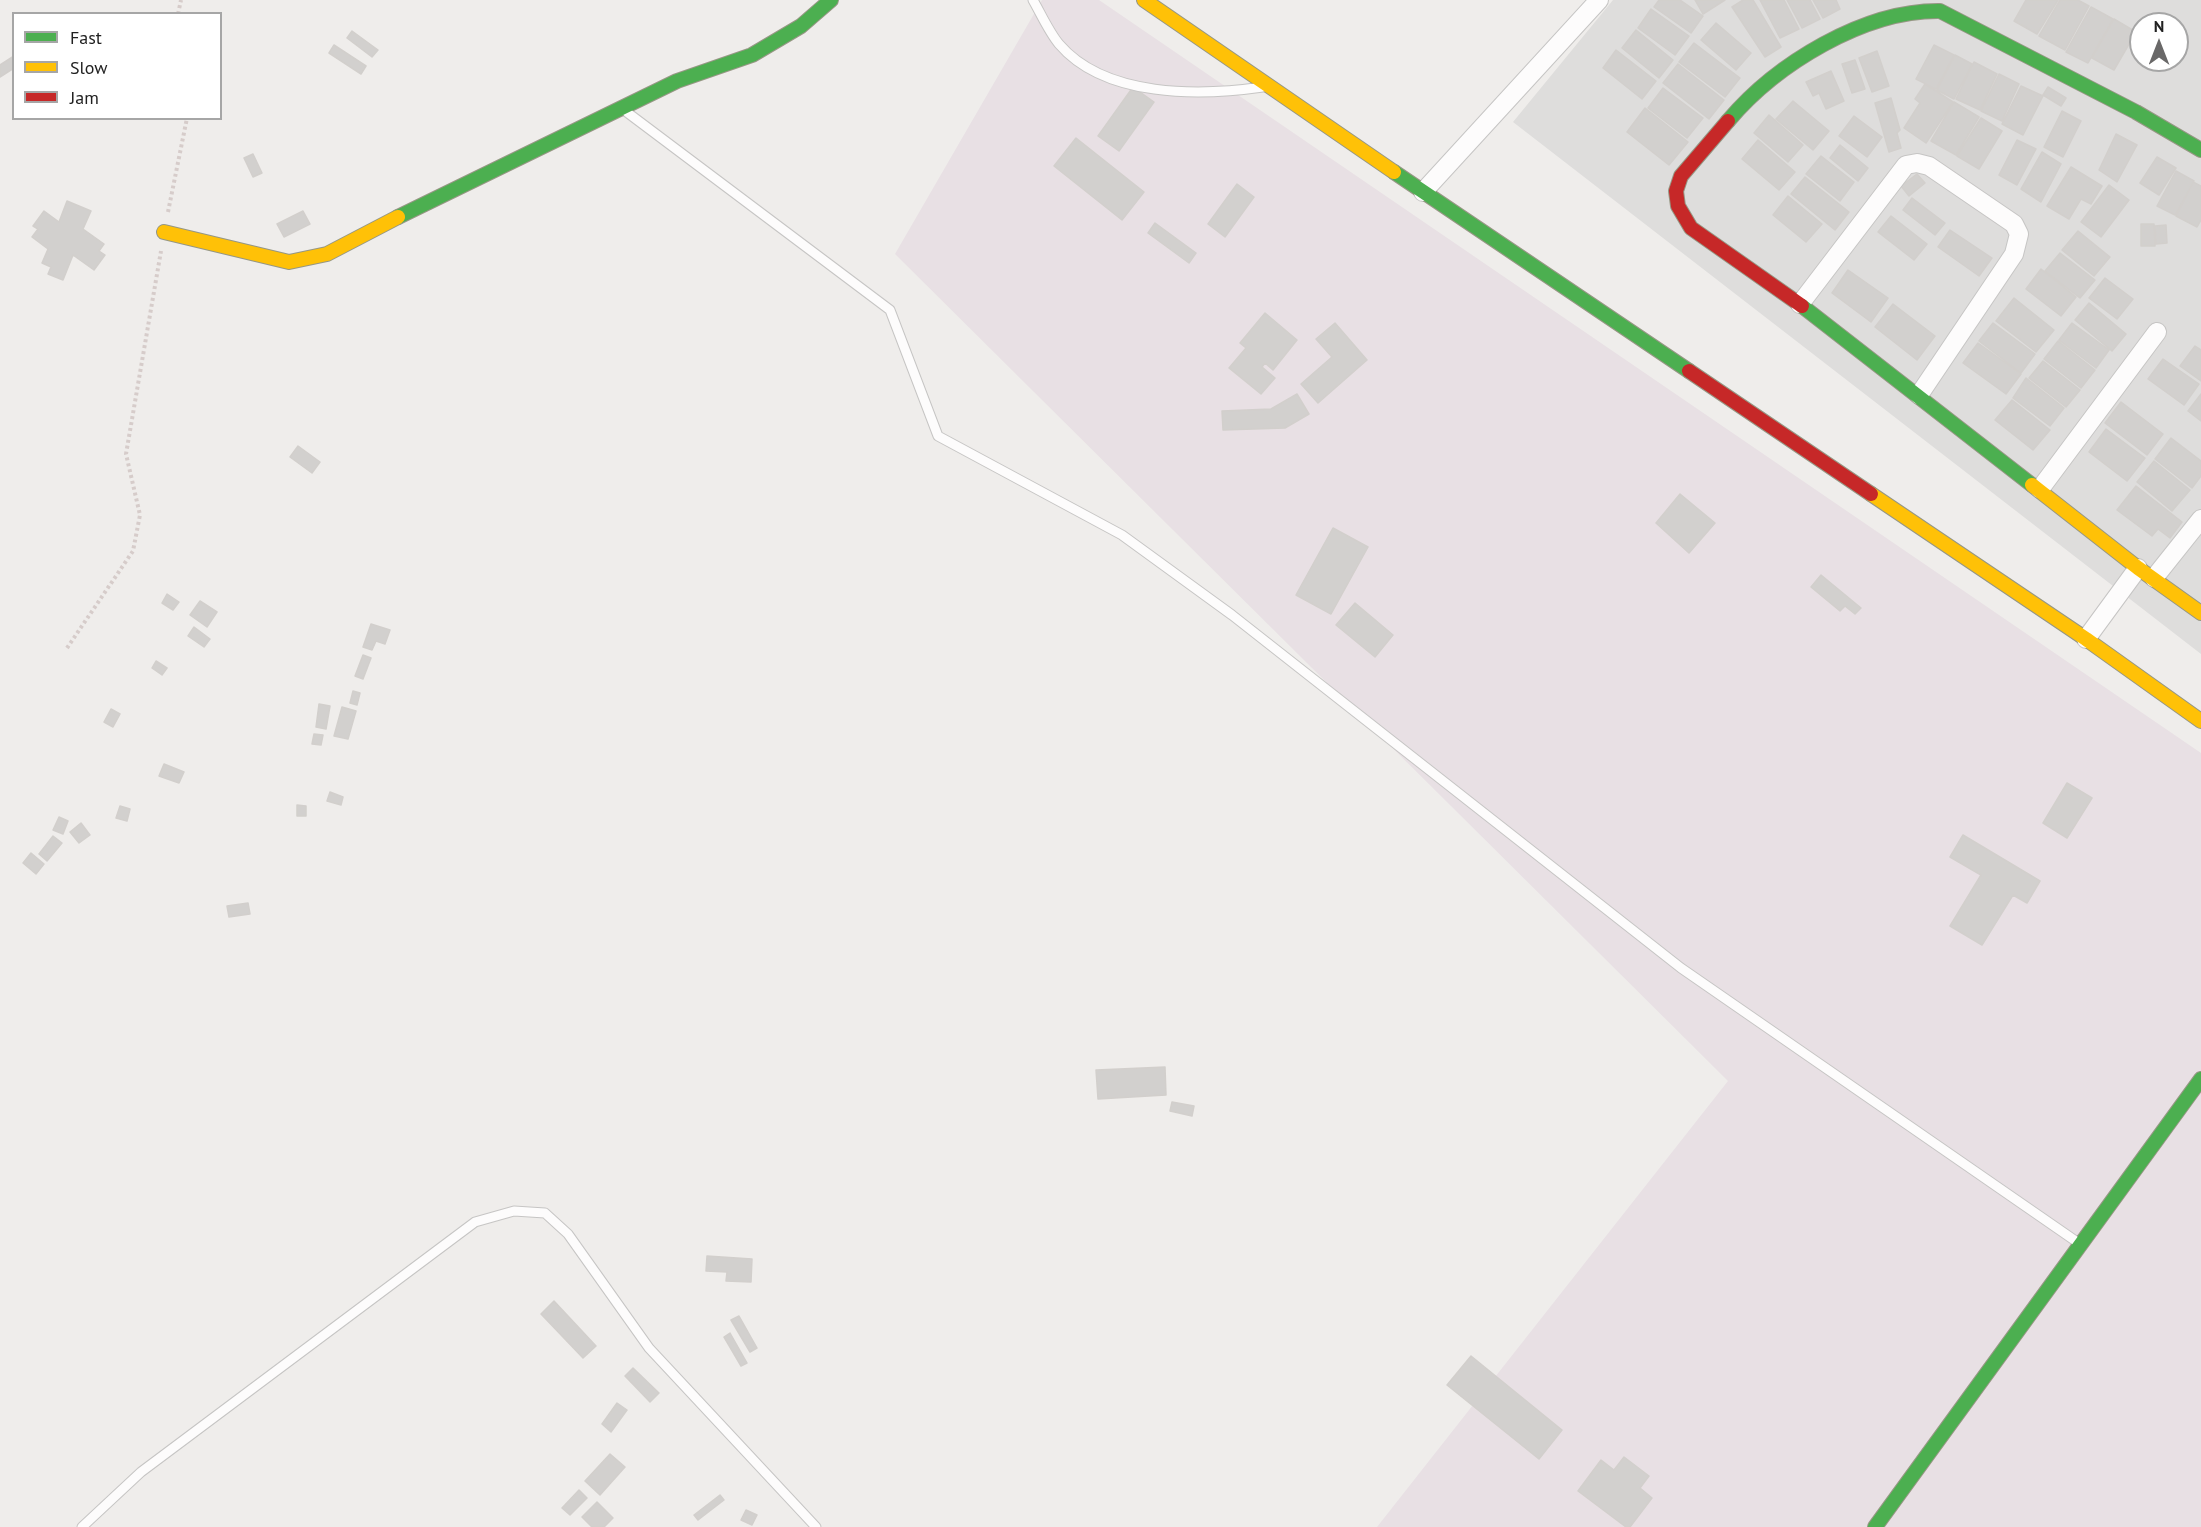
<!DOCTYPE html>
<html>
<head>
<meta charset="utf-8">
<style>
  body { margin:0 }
  #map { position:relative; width:2201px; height:1527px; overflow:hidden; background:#efedeb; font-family:"PT Sans",sans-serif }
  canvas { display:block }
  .legend { position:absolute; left:12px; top:12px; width:210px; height:108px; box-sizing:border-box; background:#fff; border:2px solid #a6a6a6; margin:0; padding:8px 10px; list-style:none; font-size:18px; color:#212121 }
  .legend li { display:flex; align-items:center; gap:12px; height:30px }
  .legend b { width:30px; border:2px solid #a6a6a6 }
  .north { position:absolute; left:2129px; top:12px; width:60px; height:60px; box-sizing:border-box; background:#fff; border:2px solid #a6a6a6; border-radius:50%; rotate:0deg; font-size:16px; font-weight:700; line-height:24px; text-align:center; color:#212121 }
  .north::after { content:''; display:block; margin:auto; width:21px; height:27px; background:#696868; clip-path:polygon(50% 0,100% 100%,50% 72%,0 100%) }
</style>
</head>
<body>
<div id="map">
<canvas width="2201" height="1527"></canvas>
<ul class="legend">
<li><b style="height:8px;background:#4caf50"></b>Fast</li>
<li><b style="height:8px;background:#ffc107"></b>Slow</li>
<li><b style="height:8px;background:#c62828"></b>Jam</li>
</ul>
<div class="north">N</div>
</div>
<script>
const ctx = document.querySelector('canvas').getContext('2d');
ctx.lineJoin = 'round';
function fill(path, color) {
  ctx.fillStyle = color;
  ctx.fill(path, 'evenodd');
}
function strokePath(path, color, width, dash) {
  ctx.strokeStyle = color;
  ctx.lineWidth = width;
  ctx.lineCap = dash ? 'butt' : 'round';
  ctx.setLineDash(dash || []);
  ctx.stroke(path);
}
fill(new Path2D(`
  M1613 0H2201V654L1513 122ZM2141 24H2177V60H2141Z`), '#dedddc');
fill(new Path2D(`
  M1042 0H1099L2201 753V1527H1377L1728 1081 895 254Z`), '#e8e0e4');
const building = new Path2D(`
  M1659 0H1680L1703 16 1691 33 1654 7Z
  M1695 0H1725L1703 14Z
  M1743 0H1753L1781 47 1765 57 1732 7Z
  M1760 0H1784L1799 29 1780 38Z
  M1787 0H1810L1820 19 1802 28Z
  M1813 0H1836L1840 9 1823 18Z
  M2026 0H2058L2037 34 2014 21Z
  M2060 0H2078L2089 6 2065 50 2039 36Z
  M2091 7 2113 19 2088 63 2066 52Z
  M1651 9 1689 36 1675 55 1638 28Z
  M2114 19 2136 32 2114 70 2092 58Z
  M1716 23 1751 53 1736 70 1701 40Z
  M1636 30 1673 60 1659 78 1622 48Z
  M352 31 378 50 372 57 347 38Z
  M1694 43 1740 78 1725 97 1679 62Z
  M334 45 366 66 361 74 329 53Z
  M1934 45 1954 55 1936 89 1916 79Z
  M1616 50 1656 81 1642 99 1603 68Z
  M1877 51 1889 86 1872 92 1859 58Z
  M1955 55 1972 64 1954 99 1937 90Z
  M14 56V68L0 77V65Z
  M1855 60 1865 89 1852 93 1842 64Z
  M1974 62 1997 74 1980 110 1956 99Z
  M1678 64 1724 100 1709 119 1663 83Z
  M1831 71 1844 101 1826 109 1819 93 1813 96 1806 82Z
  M1999 74 2019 84 2002 121 1981 111Z
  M1925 84 1953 102 1926 143 1904 128 1920 103 1915 99Z
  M2021 86 2043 96 2023 135 2002 124Z
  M1133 87 1154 102 1119 151 1098 136Z
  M2048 87 2066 98 2061 106 2043 95Z
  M1663 88 1703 118 1687 138 1648 108Z
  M1891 98 1900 130 1897 133 1901 148 1889 152 1875 103Z
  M1793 101 1829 131 1813 150 1776 119Z
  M1954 102 1979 117 1956 155 1931 141Z
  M1645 108 1688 142 1669 165 1627 132Z
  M2062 111 2081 121 2063 157 2044 147Z
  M1769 115 1803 145 1788 162 1754 133Z
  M1854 116 1882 137 1867 157 1839 136Z
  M1981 118 2002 131 1979 169 1957 156Z
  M2116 134 2137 145 2117 182 2099 170Z
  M1076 138 1144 192 1122 220 1054 166Z
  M1758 140 1795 172 1779 190 1742 159Z
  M2017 140 2036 149 2017 185 1999 175Z
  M1840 145 1868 168 1858 181 1830 158Z
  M2042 152 2061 164 2041 202 2021 189Z
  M253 154 262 173 253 177 244 158Z
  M1821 156 1854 182 1840 201 1806 174Z
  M2157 157 2176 168 2159 195 2140 183Z
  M2071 167 2102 186 2091 204 2081 199 2069 219 2047 206Z
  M2176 171 2194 181 2175 215 2157 206Z
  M1917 174 1925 183 1909 196 1901 186Z
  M1805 177 1849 212 1835 230 1791 194Z
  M2193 182 2201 186V220L2197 227 2176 216Z
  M1237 184 1254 197 1225 237 1208 224Z
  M2109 185 2129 200 2101 237 2081 222Z
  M1788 196 1822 224 1806 242 1773 215Z
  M1912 198 1945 223 1935 235 1903 210Z
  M67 201 91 211 83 229 104 244 99 251 105 255 94 270 73 255 63 280 48 274 51 267 42 263 48 249 32 237 38 229 33 226 44 211 59 222Z
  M303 211 310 224 284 237 277 224Z
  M1891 216 1927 244 1914 260 1878 232Z
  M1155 223 1196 253 1189 263 1148 233Z
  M2141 224H2154L2155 246H2141Z
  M2166 225 2167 243 2156 244 2155 226Z
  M1950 230 1992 258 1979 276 1938 247Z
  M2078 231 2110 257 2094 276 2062 250Z
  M2060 253 2095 280 2080 298 2045 271Z
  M2041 269 2076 297 2061 316 2026 289Z
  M1848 270 1888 298 1871 322 1832 293Z
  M2105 278 2133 299 2117 319 2089 298Z
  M2014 298 2054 330 2036 352 1996 321Z
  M2089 303 2126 334 2112 351 2075 320Z
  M1893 304 1935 336 1917 360 1875 327Z
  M1265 313 1297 340 1273 370 1265 363 1262 367 1275 378 1261 394 1229 368 1246 348 1240 343Z
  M1335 323 1367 360 1318 403 1301 384 1332 357 1316 339Z
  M1993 323 2035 354 2021 373 1979 341Z
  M2072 323 2109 350 2096 368 2059 340Z
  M2058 341 2095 370 2081 388 2044 359Z
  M1978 343 2021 374 2006 394 1963 363Z
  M2195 346 2201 350V381L2180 366Z
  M2163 359 2199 384 2184 405 2148 379Z
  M2043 361 2080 390 2066 407 2029 378Z
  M2026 378 2064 408 2050 426 2013 398Z
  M1297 394 1309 414 1285 428 1223 430 1222 411 1271 409Z
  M2201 394V421L2188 411Z
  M2012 400 2050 430 2033 450 1995 420Z
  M2121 402 2163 434 2147 455 2105 423Z
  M2106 429 2145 458 2127 481 2089 452Z
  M2171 438 2201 461V476L2192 488 2155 459Z
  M298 446 320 462 312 473 290 457Z
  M2154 461 2190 490 2172 511 2137 482Z
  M2136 486 2182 522 2170 538 2158 529 2152 536 2117 510Z
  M1680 494 1715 523 1689 553 1656 523Z
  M1333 528 1368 547 1331 614 1296 595Z
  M1821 575 1861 608 1855 614 1845 606 1840 611 1811 587Z
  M167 594 179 602 173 610 162 603Z
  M200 601 217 612 207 627 190 615Z
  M1355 603 1393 635 1375 657 1336 625Z
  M371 624 390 630 385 644 376 641 372 650 363 647Z
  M194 627 210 639 204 647 188 636Z
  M363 655 371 658 363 679 355 676Z
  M156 661 167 668 162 675 152 668Z
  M353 691 360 693 357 705 350 703Z
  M319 704 330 706 326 729 316 727Z
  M342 707 356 711 348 739 334 736Z
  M111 709 120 714 113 727 104 722Z
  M314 734 323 735 321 745 312 744Z
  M164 764 184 772 179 783 159 776Z
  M2067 783 2092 798 2067 838 2043 823Z
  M330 792 343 797 341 805 327 801Z
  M297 805 306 806V816H297Z
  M120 806 130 809 127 821 116 818Z
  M59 817 68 821 63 834 53 830Z
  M81 823 90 835 79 843 70 832Z
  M1963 835 2040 881 2027 903 2013 895 1982 945 1950 926 1981 875 1950 857Z
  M53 836 62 843 47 861 39 854Z
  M31 853 44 864 36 874 23 863Z
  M248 903 250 914 229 917 227 906Z
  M1165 1067 1166 1095 1098 1099 1096 1070Z
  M1172 1102 1194 1106 1192 1116 1170 1111Z
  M707 1256 752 1259 751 1282 726 1281 727 1272 706 1271Z
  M554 1301 596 1346 583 1358 541 1314Z
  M739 1316 757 1348 750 1352 731 1320Z
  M730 1333 747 1363 741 1366 724 1337Z
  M1471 1356 1562 1430 1539 1459 1447 1385Z
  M633 1368 659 1393 650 1402 625 1376Z
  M617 1403 627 1410 611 1432 602 1424Z
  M610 1454 625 1467 600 1495 585 1481Z
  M1624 1457 1649 1476 1640 1488 1652 1498 1630 1527H1626L1578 1491 1601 1460 1614 1470Z
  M579 1490 587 1498 570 1515 562 1508Z
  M720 1495 724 1500 698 1520 694 1515Z
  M597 1502 613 1518 604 1527H592L582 1517Z
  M746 1510 757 1515 752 1525 741 1520Z`);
fill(building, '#d2d0ce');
strokePath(building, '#d2cfcc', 1.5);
const lane = new Path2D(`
  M1033 0C1041 14 1049 32 1059 44 1105 98 1200 96 1263 87
  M624 110 890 310 938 436 1122 535 1232 615 1681 968 2080 1244
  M82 1527 141 1472 475 1222 514 1211 545 1213 568 1234 649 1348 816 1527`);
const street = new Path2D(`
  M1423 192 1599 0
  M1800 304 1906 165 1917 163 1929 166 2014 224 2019 234 2014 254 1919 395
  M2040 489 2157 332
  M2154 578 2201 519
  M2086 639 2138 568`);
const fast = new Path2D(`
  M1728 121C1776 64 1864 10 1940 11L2136 112 2201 150
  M1394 172 1689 371
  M398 217 677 81 752 55 801 26 831 0
  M1802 306 2032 485
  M1875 1527 2201 1079`);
const slow = new Path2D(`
  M1144 0 1394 172
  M164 232 289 262 327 254 398 217
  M2032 485 2138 568 2201 613
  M1871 494 2086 639 2201 721`);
const jam = new Path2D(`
  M1728 121 1681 176 1676 191 1678 206 1691 228 1802 306
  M1689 371 1871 494`);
strokePath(lane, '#c6c5c4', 11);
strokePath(street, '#c6c5c4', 20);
strokePath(fast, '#969784', 16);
strokePath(slow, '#969784', 16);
strokePath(jam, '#969784', 16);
strokePath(new Path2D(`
  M178 14 181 0
  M168 212 187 118
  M67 648 133 551 140 515 126 454 161 251`), '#d6ccca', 4, [3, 3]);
strokePath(lane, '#fdfcfc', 9);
strokePath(street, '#fdfcfc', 18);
strokePath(fast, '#4caf50', 14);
strokePath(slow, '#ffc107', 14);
strokePath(jam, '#c62828', 14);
</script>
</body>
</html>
